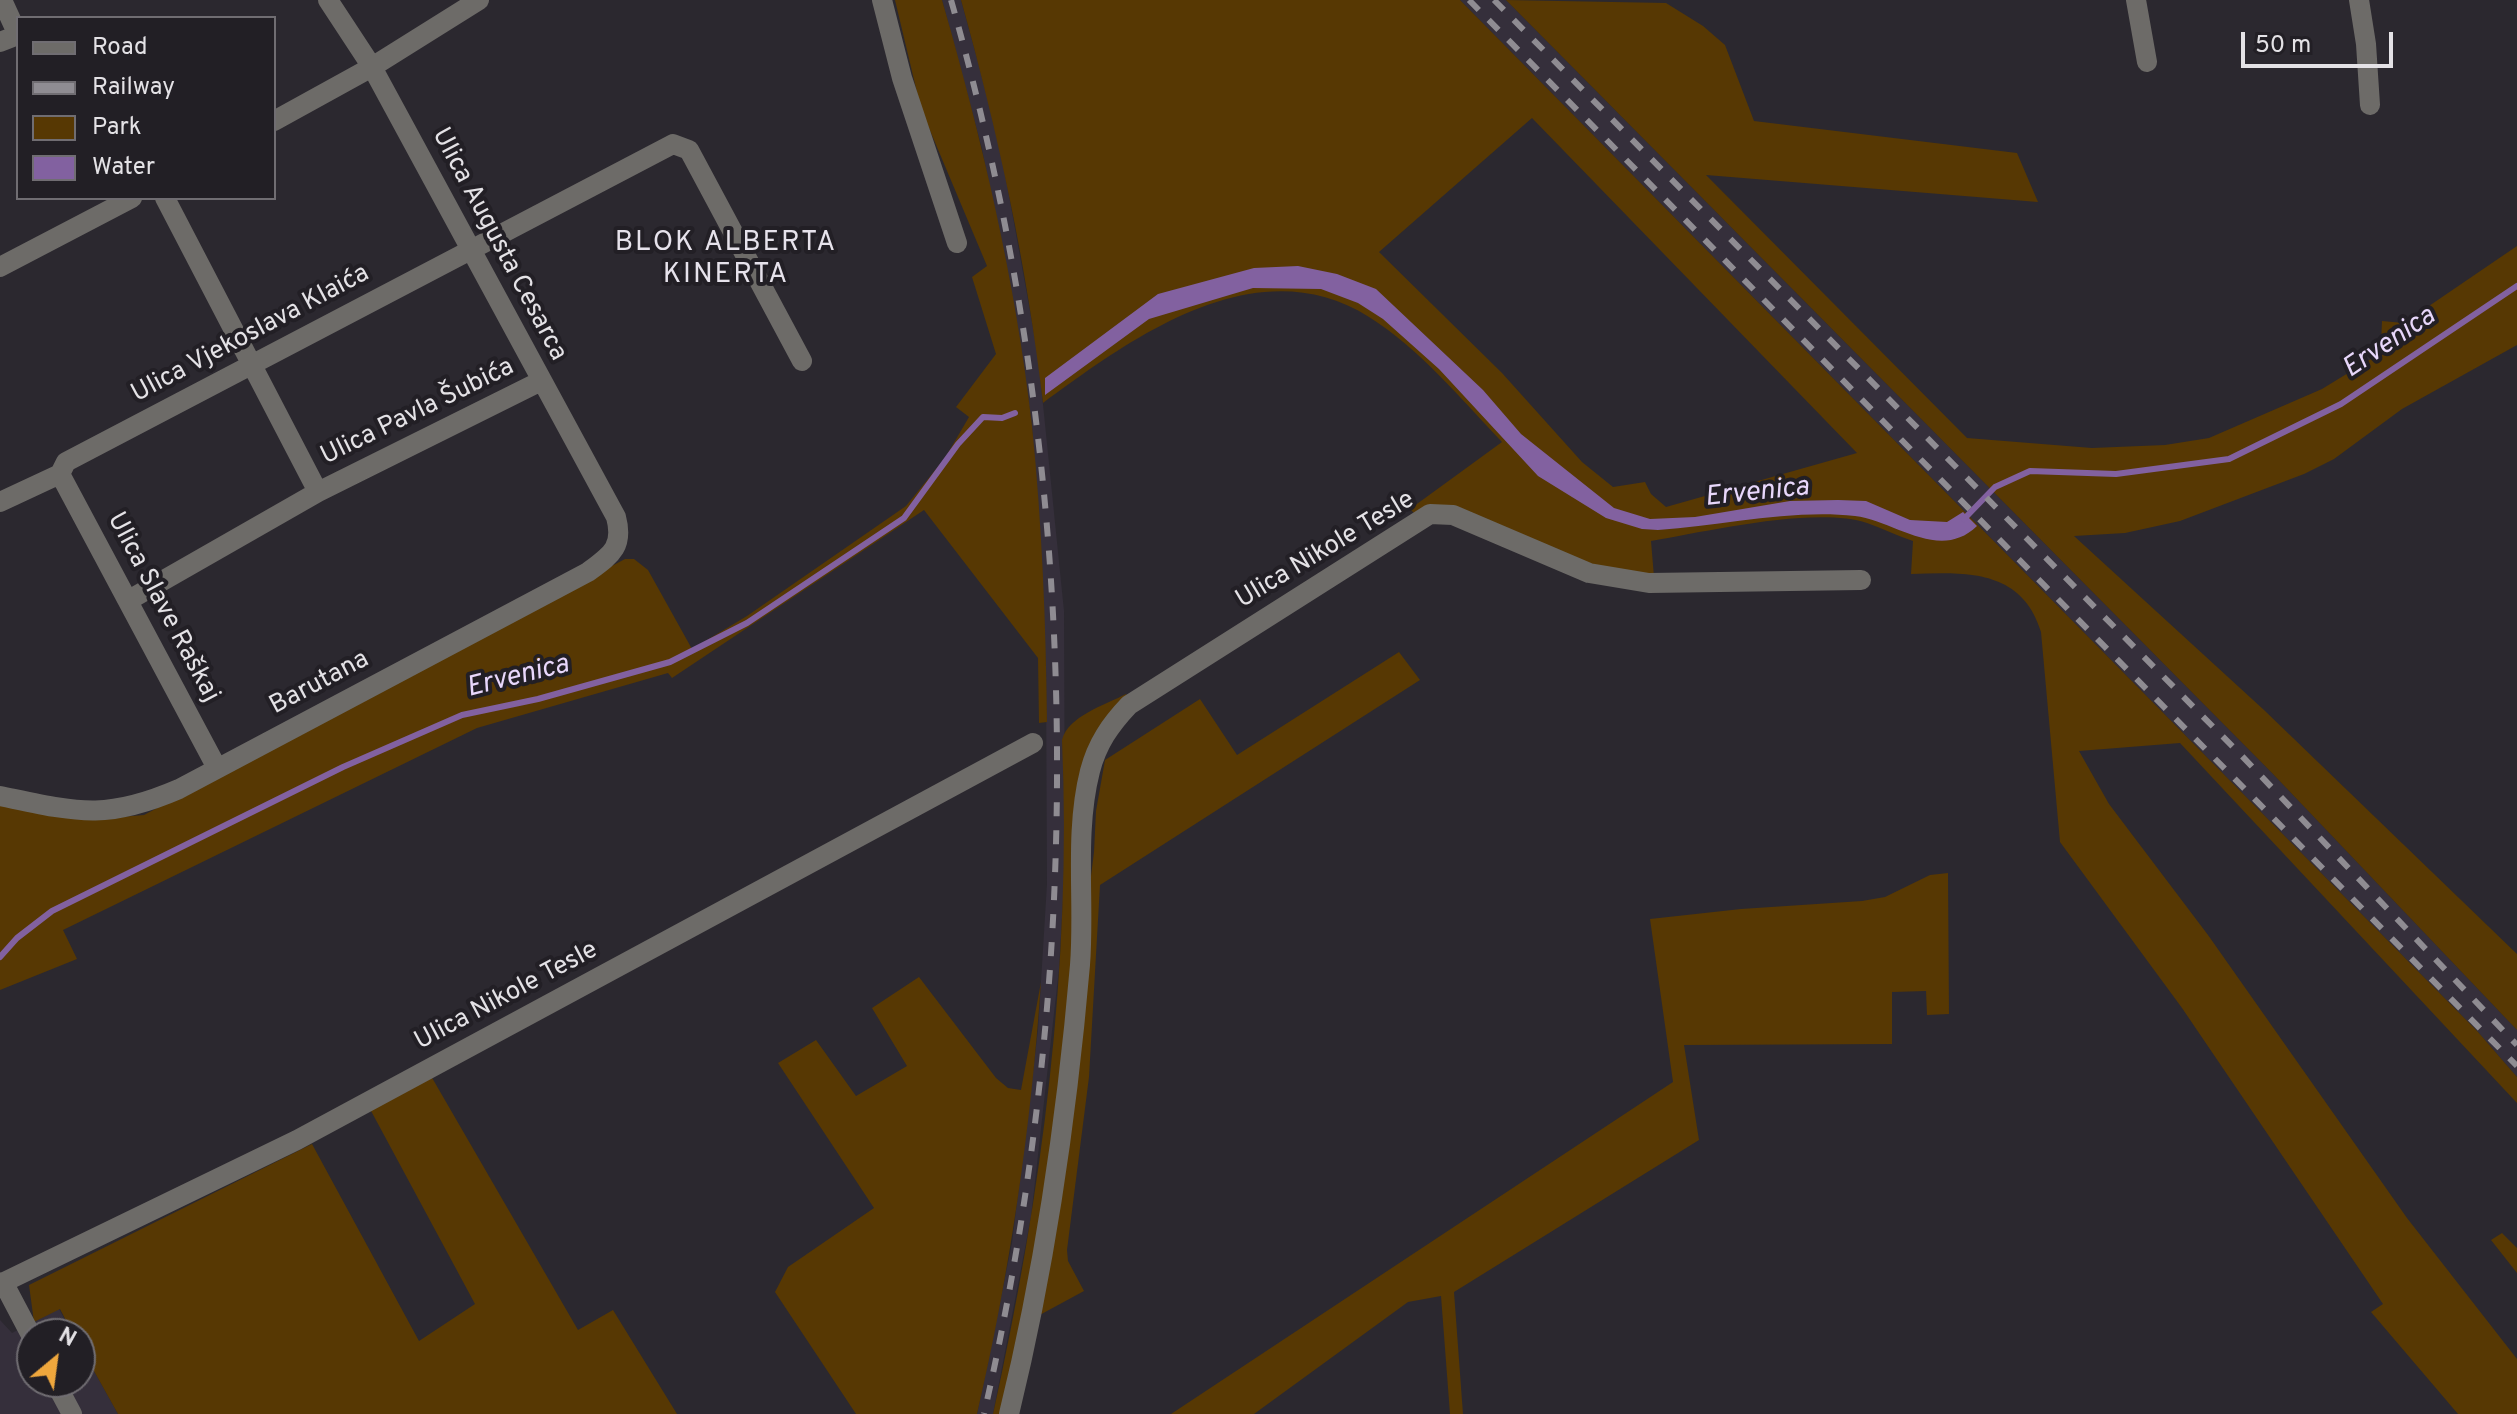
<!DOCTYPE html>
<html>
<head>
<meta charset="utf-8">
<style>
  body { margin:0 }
  #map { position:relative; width:2517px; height:1414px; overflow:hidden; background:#2b282f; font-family:Overpass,sans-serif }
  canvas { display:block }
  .legend { position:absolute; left:16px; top:16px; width:260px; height:184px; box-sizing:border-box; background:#221f25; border:2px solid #706d72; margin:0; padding:10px 14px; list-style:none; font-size:24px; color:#e4e2e6 }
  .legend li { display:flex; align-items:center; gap:16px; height:40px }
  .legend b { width:40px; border:2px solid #706d72 }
  .north { position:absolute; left:16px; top:1318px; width:80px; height:80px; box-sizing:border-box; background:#221f25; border:2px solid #706d72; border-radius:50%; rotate:29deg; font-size:22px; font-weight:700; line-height:32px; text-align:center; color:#e4e2e6 }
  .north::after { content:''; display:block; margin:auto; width:28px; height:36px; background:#efa73d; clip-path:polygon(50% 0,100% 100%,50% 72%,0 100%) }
  .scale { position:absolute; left:2241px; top:32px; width:152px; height:36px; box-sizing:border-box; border:4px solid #e4e2e6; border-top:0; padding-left:10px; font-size:24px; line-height:28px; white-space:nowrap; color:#e4e2e6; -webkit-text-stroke:6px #221f25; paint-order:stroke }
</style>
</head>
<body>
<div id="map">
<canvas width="2517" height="1414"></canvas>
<ul class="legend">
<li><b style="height:10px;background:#6d6b68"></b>Road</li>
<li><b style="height:10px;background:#8f8c92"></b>Railway</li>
<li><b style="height:22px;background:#573803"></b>Park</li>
<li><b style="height:22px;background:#8261a0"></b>Water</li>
</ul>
<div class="north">N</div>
<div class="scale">50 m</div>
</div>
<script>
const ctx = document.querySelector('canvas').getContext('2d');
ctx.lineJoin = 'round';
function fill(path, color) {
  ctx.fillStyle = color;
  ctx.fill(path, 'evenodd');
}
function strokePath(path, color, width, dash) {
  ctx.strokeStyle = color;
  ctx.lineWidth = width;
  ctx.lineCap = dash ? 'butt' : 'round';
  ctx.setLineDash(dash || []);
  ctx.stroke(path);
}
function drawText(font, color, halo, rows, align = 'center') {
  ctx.font = font + ' Overpass,sans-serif';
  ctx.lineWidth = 8;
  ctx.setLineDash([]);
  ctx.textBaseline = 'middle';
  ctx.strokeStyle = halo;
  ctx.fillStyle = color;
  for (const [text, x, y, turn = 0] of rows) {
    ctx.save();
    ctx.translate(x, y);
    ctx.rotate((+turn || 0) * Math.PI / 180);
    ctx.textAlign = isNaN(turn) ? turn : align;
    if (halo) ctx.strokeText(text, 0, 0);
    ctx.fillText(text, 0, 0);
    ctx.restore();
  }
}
fill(new Path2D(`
  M942 0H961L998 135 1038 355 1064 611 1065 866 1059 969 1031 1217 993 1414H977L1012 1243 1038 1030 1047 884 1046 671 1032 426 1022 358 982 149Z
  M1460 0H1506L2273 774 2517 1030V1077L2478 1032Z
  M59 1309 73 1334H32V1382H80V1346L118 1414H0V1320L12 1333Z`), '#352f3b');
fill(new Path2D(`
  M895 0H942C982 139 1016 283 1032 426 1042 524 1046 624 1047 722L1039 723 1038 658 924 510 672 678 668 673 477 728 63 930 77 959 0 990V801L97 819 144 815 625 559H634L648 570 692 649 747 616 906 506 945 458 969 417 956 407 996 354 972 277 987 266 921 109Z
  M961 0H1460L2478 1032 2517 1077V1103L2180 743 2079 751 2109 804 2208 935 2407 1218 2517 1359V1414H2458L2371 1312 2383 1304 2182 1008 2060 842 2041 632C2022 569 1966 572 1911 574L1913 541C1897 536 1882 528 1867 523 1814 506 1706 532 1651 541L1654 577 1597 569 1455 509 1416 515 1410 509 1502 442C1461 399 1420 349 1369 317 1256 246 1132 338 1043 403 1027 266 998 132 961 0ZM1532 118 1857 453 1666 507 1651 494 1645 482 1613 487 1582 462 1502 373 1379 252Z
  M1506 0 1666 3 1703 26 1725 45 1754 121 2017 153 2038 202 1706 175 1967 438 2092 448 2165 445 2209 438 2322 389 2371 359 2381 345 2382 321 2404 323 2517 246V345L2402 409 2334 459 2304 474 2180 521 2125 533 2074 536 2264 710 2517 954V1030L2273 774Z
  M1399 652 1420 680 1100 885 1089 1077 1067 1250 1068 1261 1084 1291 1036 1317 1094 852 1096 811 1105 760 1200 699 1237 755Z
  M1126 694 1129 699 1095 735 1069 996 1041 1230 1003 1414H993C1042 1194 1072 965 1062 740 1068 716 1105 705 1126 694Z
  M1948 873 1949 1014 1927 1015 1926 991 1892 992V1044L1684 1045 1699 1140 1454 1292 1463 1414H1450L1441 1296 1408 1302 1254 1414H1171L1673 1082 1650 919 1741 909 1862 901 1885 897 1930 875Z
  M919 977 996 1078 1008 1088 1021 1090 1041 982C1031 1128 1010 1272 977 1414H856L775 1292 788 1267 874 1208 778 1063 816 1040 856 1096 907 1066 872 1008Z
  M431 1076 578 1330 613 1310 677 1414H118L80 1346V1334H73L60 1309 34 1322 29 1285 312 1144 419 1341 475 1304 370 1109Z
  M2502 1233 2517 1248V1273L2491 1240Z`), '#573803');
fill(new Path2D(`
  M1298 266 1337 274 1376 289 1483 390 1521 434 1614 508 1650 519 1695 517 1790 501 1838 500 1866 501 1910 520 1947 522 1963 512 1977 526C1940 562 1895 521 1855 516 1790 509 1722 526 1658 530L1642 529 1606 518 1538 476 1439 369 1383 319 1358 303 1321 289 1253 288 1149 319 1045 395V378L1158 294 1254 268Z`), '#8261a0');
strokePath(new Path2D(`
  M1964 519 1995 487 2030 471 2116 474 2229 459 2341 404 2517 286
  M0 957 17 938 52 911 343 767 462 715 538 699 670 662 747 623 904 518 958 444 983 417 1002 418 1015 413`), '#8261a0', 6);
strokePath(new Path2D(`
  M882 0 902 78 957 243
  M2136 0 2147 62
  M2359 0 2366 44 2370 105
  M0 42 18 35 2 0
  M274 121 372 67 479 0
  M165 198 318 492
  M0 267 132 198
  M60 474 66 462 673 144 689 150 802 361
  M60 474 217 768
  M0 502 60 474
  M129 600 318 492 541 381
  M0 796C77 812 105 821 179 789L588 572C611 555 624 547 616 517L372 67 328 0
  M3 1282 32 1337
  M0 1284 297 1140 1033 743
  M55 1382 72 1414
  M1009 1414C1045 1268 1067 1115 1080 965 1085 902 1074 834 1090 771 1097 744 1110 725 1129 705L1430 514 1453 515 1589 573 1649 583 1861 580`), '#6d6b68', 20);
strokePath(new Path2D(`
  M951 0C1082 459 1090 949 984 1414
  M1469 0 2517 1066
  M1494 0 2240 754 2517 1045`), '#8f8c92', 6, [14, 14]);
drawText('26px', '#e4e2e6', '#221f25', [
  ["Ulica Augusta Cesarca",498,245,62],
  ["Ulica Vjekoslava Klaića",251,335,-28],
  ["Ulica Pavla Šubića",418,413,-26],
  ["Ulica Nikole Tesle",1326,551,-31],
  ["Ulica Slave Raškaj",162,608,62],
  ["Barutana",320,684,-28],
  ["Ulica Nikole Tesle",507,997,-28]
]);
ctx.letterSpacing = '2px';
drawText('28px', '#e6e2eb', '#221f25', [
  ["BLOK ALBERTA",726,244],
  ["KINERTA",726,276]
]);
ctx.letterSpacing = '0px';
drawText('italic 28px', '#e8d7fb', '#221f25', [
  ["Ervenica",2390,344,-34],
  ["Ervenica",1757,494,-6],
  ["Ervenica",518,678,-14]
]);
</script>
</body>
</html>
